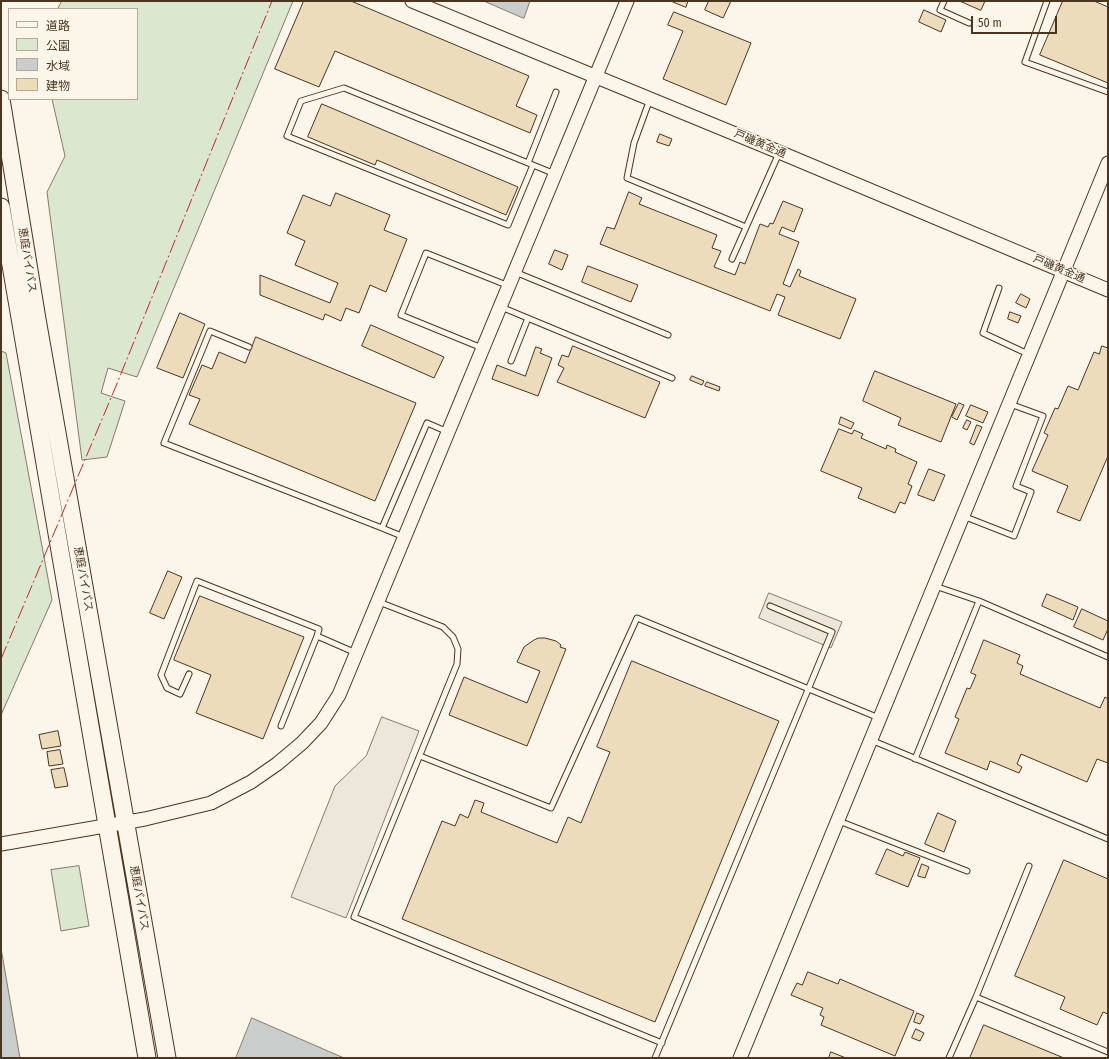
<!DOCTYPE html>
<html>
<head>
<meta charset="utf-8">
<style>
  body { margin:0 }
  #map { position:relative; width:1109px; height:1059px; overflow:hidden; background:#fbf6e9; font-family:"Fira Sans Condensed","Noto Sans JP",sans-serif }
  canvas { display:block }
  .frame { position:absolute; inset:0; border:2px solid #4a3520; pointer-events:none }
  .legend { position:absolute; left:8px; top:8px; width:130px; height:92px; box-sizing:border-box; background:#fbf6e9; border:1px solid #b4a999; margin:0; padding:5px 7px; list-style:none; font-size:12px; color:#4a3520 }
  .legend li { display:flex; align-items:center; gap:8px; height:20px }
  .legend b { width:20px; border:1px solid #b4a999 }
  .scale { position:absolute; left:971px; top:16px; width:86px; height:18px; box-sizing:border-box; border:2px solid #4a3520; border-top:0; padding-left:5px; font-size:12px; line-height:14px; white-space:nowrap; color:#4a3520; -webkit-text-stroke:3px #fbf6e9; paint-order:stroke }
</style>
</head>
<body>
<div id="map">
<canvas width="1109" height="1059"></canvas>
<div class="frame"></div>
<ul class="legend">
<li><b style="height:5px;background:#fbf6e9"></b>道路</li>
<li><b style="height:11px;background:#dce7d0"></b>公園</li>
<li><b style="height:11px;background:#c9cecd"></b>水域</li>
<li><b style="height:11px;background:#ecdcbc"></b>建物</li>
</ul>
<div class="scale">50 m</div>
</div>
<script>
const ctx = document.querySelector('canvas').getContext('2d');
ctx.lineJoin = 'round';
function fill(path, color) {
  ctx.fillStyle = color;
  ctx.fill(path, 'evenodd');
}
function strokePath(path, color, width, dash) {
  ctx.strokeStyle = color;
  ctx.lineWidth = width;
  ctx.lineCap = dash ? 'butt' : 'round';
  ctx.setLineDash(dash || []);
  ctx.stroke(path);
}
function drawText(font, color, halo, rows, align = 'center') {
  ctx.font = font + ' "Fira Sans Condensed","Noto Sans JP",sans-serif';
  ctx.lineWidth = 3;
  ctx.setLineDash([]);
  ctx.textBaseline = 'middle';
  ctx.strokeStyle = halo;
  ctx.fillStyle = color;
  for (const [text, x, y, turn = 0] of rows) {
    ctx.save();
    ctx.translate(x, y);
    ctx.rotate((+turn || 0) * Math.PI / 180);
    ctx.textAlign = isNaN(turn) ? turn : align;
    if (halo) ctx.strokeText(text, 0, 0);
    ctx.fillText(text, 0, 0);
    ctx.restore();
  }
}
const green = new Path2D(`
  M62 1H293L137 377 108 368 101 393 125 401 107 457 82 460 47 192 65 156 52 99H137V9H58Z
  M1 351 6 353 52 600 1 715Z
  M79 866 89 926 61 931 51 870Z`);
fill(green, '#dce7d0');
strokePath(green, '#887966', 1);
const parking = new Path2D(`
  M769 593 842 622 831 648 759 618Z
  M382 717 419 731 346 918 291 897 335 786 366 756Z`);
fill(parking, '#ede7d9');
strokePath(parking, '#887966', 1);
const water = new Path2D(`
  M484 1H530L524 18Z
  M1 948 20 1058H1Z
  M252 1018 344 1058H236Z`);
fill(water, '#c9cecd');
strokePath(water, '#887966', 1);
const building = new Path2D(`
  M304 1H351L529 76 516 106 537 115 530 133 335 51 319 87 275 69Z
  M671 1H688L686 7Z
  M709 1H731L723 18 705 10Z
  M960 1H985L981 10Z
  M1063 1H1094L1108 7V83L1040 55Z
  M924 10 946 20 941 32 919 22Z
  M674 12 751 43 726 105 663 79 683 31 668 25Z
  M322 104 518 187 506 215 377 160 375 165 308 137Z
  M660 134 672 139 669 146 657 142Z
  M629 192 642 198 639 204 717 235 712 248 721 251 714 267 735 275 740 262 745 264 760 224 768 227 770 223 773 224 783 201 803 209 794 232 782 227 779 234 799 242 783 284 790 287 798 269 801 271 799 276 856 299 840 339 778 315 785 297 777 294 770 311 600 244 607 227 614 229Z
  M336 193 390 215 384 230 407 239 386 292 370 285 359 313 346 308 341 321 325 314 323 320 260 295V275L330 303 338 283 295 265 305 241 287 233 303 195 330 206Z
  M555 250 568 255 562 270 549 264Z
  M588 266 638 285 631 302 582 282Z
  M1021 294 1030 299 1026 308 1016 303Z
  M1010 312 1021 316 1018 323 1008 319Z
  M180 313 205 324 183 378 157 368Z
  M371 325 444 357 434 378 362 346Z
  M256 337 416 403 375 501 189 424 200 399 189 395 202 365 212 369 219 352 245 363Z
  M573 346 660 382 645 418 557 382 564 368 558 365 562 355 568 357Z
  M1102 346 1108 348V456L1080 521 1057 512 1068 486 1032 471 1048 435 1044 433 1055 408 1058 409 1068 386 1078 390 1094 352 1099 354Z
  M536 347 542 349 540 353 552 358 538 396 492 379 497 365 525 376Z
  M875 371 956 404 941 442 898 425 901 418 863 401Z
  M692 376 704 381 702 385 690 380Z
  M707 382 720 387 719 391 705 386Z
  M959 403 964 405 957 420 952 417Z
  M971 405 988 412 983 423 966 416Z
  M841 417 854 423 851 429 839 424Z
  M967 420 971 422 967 430 963 428Z
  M977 425 982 427 974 445 970 443Z
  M839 429 852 434 854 430 863 434 861 438 886 449 887 445 896 449 895 452 917 462 908 484 912 486 905 504 900 502 895 513 858 498 862 488 821 471Z
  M929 469 945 475 934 501 918 495Z
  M168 571 182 577 164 619 150 613Z
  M1047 594 1078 607 1073 620 1042 606Z
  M200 596 304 637 263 739 196 713 211 675 174 660Z
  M1082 609 1108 621V629L1103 640 1074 627Z
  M539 638H545L556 641 561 645 560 647 566 649 527 746 449 715 464 677 527 703 540 671 517 662 524 647 534 640Z
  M984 640 1020 655 1017 663 1023 666 1020 674 1100 708 1105 697 1108 699V763L1097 759 1087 782 1021 754 1017 764 1022 767 1019 773 990 761 987 770 945 753 959 719 955 717 967 688 970 689 976 675 971 673Z
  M632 661 779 721 655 1022 402 919 442 821 455 826 460 814 468 818 475 800 484 803 481 812 557 843 568 817 581 823 610 752 597 747Z
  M58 731 61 746 42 749 39 735Z
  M60 750 63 764 49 766 47 752Z
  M64 768 68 786 55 788 51 770Z
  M938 813 956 821 944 852 925 844Z
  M887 849 903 856 905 852 920 858 908 887 876 874Z
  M1064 860 1108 879V1014L1103 1012 1097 1025 1060 1009 1065 997 1015 976Z
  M922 864 929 867 925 878 918 876Z
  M808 972 838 984 840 979 914 1011 895 1056 821 1025 824 1017 820 1015 823 1008 791 995 797 983 802 985Z
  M917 1013 924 1016 920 1024 914 1022Z
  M984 1025 1064 1058H970Z
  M916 1029 924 1033 920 1041 912 1038Z
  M831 1052 846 1058H829Z`);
fill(building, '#ecdcbc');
strokePath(building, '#4a3520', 1);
const service = new Path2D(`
  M944 1 940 10 969 23
  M1047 1 1025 62 1108 92
  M650 99 634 143 627 178 746 227
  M528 163 556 92
  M533 165 508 225 287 136 301 101 344 88 533 165 555 174
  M732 259 779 153
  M515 272 668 335
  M999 288 983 333 1028 354
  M501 307 672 378
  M249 347 210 331 164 443 382 528
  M482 348 401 315 426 253 509 286
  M511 361 528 318
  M963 516 1014 536 1031 492 1016 486 1043 416 1010 404
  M404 537 382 528 427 423 448 432
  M935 586 979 601 1108 657
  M379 602 443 627 453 637 458 649 457 664 354 917 662 1043
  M189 674 180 694 167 688 161 675 197 581 319 629 317 636
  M281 726 317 636 356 653
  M871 740 1108 839
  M420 756 551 808 637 618 879 718
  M915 759 979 601
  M839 821 967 871
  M976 997 1029 866
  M655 1058 832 632 770 606
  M949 1058 976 997 1108 1052`);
const tertiary = new Path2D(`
  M412 1 779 152 1108 290
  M1 844 145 819 211 803 251 782 277 764 302 743 321 723 339 695 627 1
  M740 1058 1108 163`);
const trunk = new Path2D(`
  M1 99 37 319 167 1058
  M1 207C50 491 97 775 147 1058`);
strokePath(service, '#4a3520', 7);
strokePath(tertiary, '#4a3520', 15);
strokePath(trunk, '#4a3520', 19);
strokePath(service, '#fbf6e9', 5);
strokePath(tertiary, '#fbf6e9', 13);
strokePath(trunk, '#fbf6e9', 17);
strokePath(new Path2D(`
  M1 659 116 386 272 1`), '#c62828', 1, [14, 3, 2, 3]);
drawText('11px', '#4a3520', '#fbf6e9', [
  ["戸磯黄金通",760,144,23],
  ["恵庭バイパス",27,260,81],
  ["戸磯黄金通",1059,269,23],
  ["恵庭バイパス",83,579,80],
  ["恵庭バイパス",139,898,80]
]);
</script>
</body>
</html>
